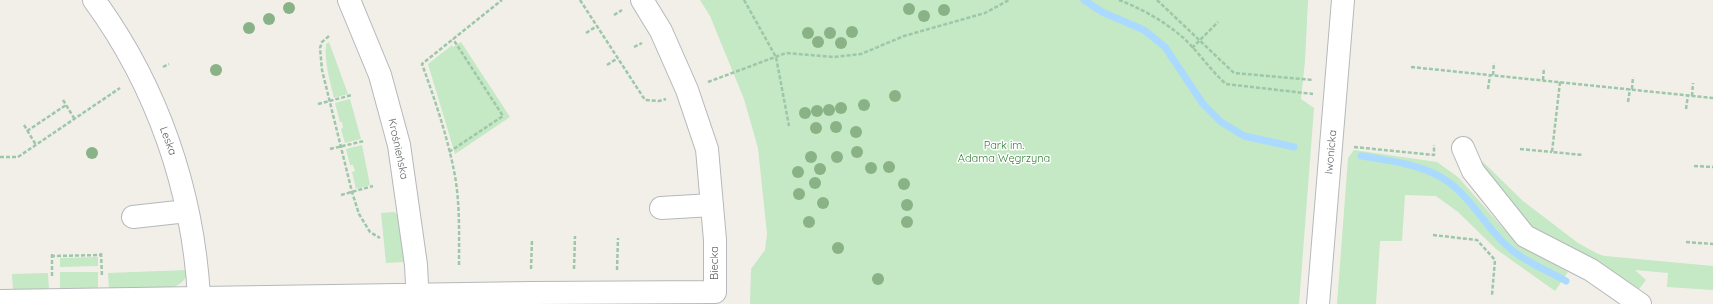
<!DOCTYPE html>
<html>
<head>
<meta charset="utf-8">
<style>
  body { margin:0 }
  canvas { display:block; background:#f1efe8 }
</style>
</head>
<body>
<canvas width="1713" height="304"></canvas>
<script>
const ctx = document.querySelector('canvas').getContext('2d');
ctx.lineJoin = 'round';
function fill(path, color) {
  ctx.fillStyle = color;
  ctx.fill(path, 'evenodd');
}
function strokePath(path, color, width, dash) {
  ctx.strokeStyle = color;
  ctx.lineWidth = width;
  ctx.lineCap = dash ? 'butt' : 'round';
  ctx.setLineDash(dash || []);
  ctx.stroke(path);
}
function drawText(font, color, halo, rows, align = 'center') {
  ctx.font = font + ' Quicksand,sans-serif';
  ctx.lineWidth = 3;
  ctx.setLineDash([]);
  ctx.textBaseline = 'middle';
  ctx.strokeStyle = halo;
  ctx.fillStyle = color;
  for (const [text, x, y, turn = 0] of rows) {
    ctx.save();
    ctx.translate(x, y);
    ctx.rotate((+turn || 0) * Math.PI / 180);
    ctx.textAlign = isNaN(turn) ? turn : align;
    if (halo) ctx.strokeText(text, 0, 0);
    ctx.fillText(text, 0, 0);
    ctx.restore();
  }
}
fill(new Path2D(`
  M700 0H1308L1305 61 1301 99 1314 108 1299 304H750L751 269 765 250 767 234 758 148 744 99 710 16Z
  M329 42 348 94 334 98C330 81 324 61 326 44Z
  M461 42 510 117 455 154 428 64 452 45 453 47Z
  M350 99 361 139 345 143 341 129 343 128 342 122H340L335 103Z
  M362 145 370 185 356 189 352 172 355 171 353 165H350L346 149Z
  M1354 150 1437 162 1458 177 1510 236 1526 249 1568 272 1555 291 1496 249 1458 212 1436 196 1405 195 1402 241H1380L1376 304H1337L1348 158Z
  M1478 160 1483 162 1523 201 1578 243 1598 254 1605 256 1713 266V290L1667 287 1668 273 1635 270 1646 280 1639 289 1601 264 1533 229Z
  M394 212 398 215 404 262 386 263 381 213Z
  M98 257V266L60 267V258Z
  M188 270C187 280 180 285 171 288L109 290 108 273Z
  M60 272H98V289H60Z
  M48 273 49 291H13L12 274Z`), '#c5e8c5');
strokePath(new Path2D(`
  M1084 0 1102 12 1144 30 1165 47 1203 104 1221 122 1244 136 1294 147
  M1361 156C1386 160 1412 163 1435 174 1467 189 1482 223 1506 245 1523 261 1546 270 1566 281`), '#aadaff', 7);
const minor = new Path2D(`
  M94 0C157 86 193 190 199 297
  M349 0 380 75 399 145 416 265 418 304
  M1463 148 1473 171 1525 236 1591 270 1640 304
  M661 208 712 205
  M133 217 187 211
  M0 301 532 293 715 292V240L707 149 687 90 661 31 642 0
  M1318 304 1343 0`);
strokePath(minor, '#b5b8bc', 24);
strokePath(new Path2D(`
  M580 0 645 100 659 101 666 99
  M744 0 776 57 789 126
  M1119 0C1140 8 1162 20 1180 35 1196 48 1209 69 1226 84L1313 94
  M1157 0 1234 73 1313 80
  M614 15 622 10
  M586 33 597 26
  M329 36 322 42 320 48 322 70 352 192 359 214 370 232 380 238
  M634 47 642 43
  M1192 48 1218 22
  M607 65 618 58
  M163 67 169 64
  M1411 67 1713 98
  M1493 75 1494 63
  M1543 80 1544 68
  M708 82 786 53 834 57 861 54 904 36 985 13 1009 0
  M1560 82 1552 152 1583 155
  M1488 89 1490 75
  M1632 89 1633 77
  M1692 96 1693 83
  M63 100 74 118
  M1628 102 1630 89
  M318 104 352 95
  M1686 109 1688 95
  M24 125 36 145
  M27 131 66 105
  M1354 147 1434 155V145
  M330 149 364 141
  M1520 149 1552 152
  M449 152 503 116 453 39
  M0 157H18L120 88
  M1694 166 1713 167
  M341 195 373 186
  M1433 235 1477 240 1495 260 1492 295
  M1686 242 1713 244
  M101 253 102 277
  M52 254V277
  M51 256 101 255
  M459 265C459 235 460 205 455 176 448 138 435 100 422 64L502 0
  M531 269 532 240
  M574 269 575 236
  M617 270 618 238`), '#9cc7a9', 2.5, [4, 2]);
strokePath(minor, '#fff', 22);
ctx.fillStyle = '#89b387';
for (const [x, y] of [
  [289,8],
  [909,9],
  [944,10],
  [924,16],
  [269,19],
  [249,28],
  [852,32],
  [808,33],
  [830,33],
  [818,42],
  [841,43],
  [216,70],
  [895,96],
  [864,105],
  [841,108],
  [829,110],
  [817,111],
  [805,113],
  [836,127],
  [816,128],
  [856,132],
  [857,152],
  [92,153],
  [811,157],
  [837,157],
  [889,167],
  [871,168],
  [820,169],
  [798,172],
  [815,183],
  [904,184],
  [799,194],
  [823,203],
  [907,205],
  [809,222],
  [907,222],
  [838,248],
  [878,279]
]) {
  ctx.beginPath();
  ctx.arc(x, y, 6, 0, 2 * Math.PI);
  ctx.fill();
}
drawText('11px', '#5f6368', '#fff', [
  ["Leska",168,141,70],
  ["Krośnieńska",398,149,78],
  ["Iwonicka",1331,152,-85],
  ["Biecka",715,263,-90]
]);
drawText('11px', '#348238', '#fff', [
  ["Park im.",1004,146],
  ["Adama Węgrzyna",1004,159]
]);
</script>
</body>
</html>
